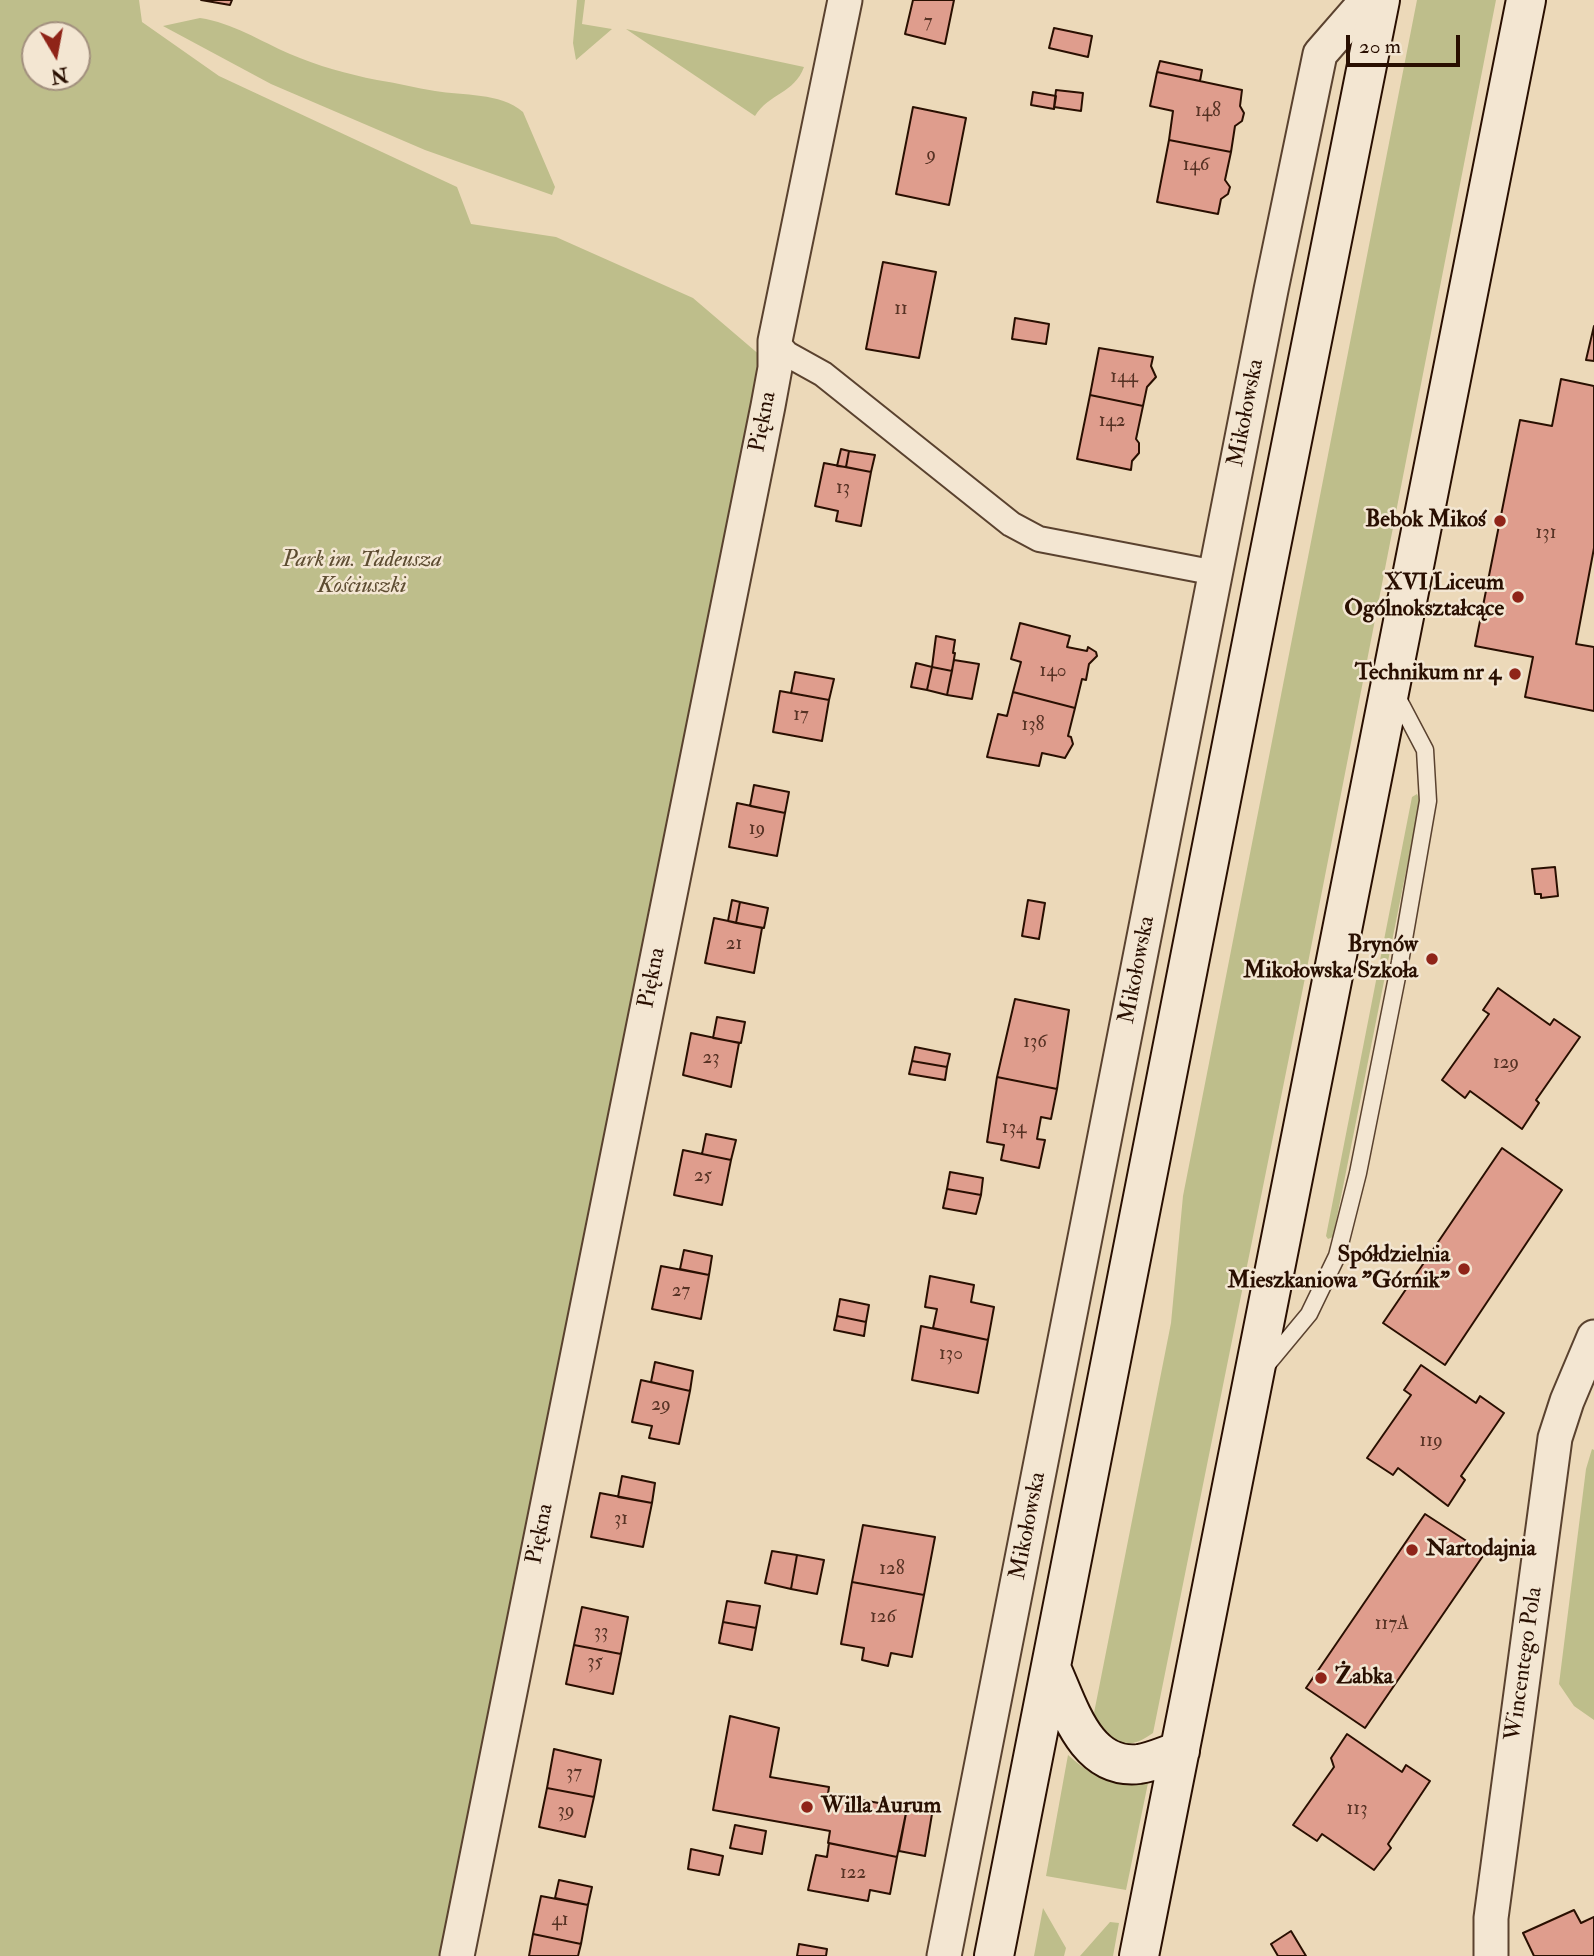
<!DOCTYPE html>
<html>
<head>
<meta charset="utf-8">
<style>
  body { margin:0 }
  #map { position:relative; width:1594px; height:1956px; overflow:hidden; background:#ecd9b9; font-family:"IM FELL Double Pica",serif }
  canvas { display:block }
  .north { position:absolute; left:21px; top:21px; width:70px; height:70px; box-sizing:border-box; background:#f3e6d2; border:2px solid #a2907e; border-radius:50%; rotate:170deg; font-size:19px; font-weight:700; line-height:28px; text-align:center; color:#290f01 }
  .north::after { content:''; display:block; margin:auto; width:24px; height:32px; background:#8f2418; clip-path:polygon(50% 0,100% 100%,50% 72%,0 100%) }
  .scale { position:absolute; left:1346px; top:35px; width:114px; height:32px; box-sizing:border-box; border:4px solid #290f01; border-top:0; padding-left:9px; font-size:21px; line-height:24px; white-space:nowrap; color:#290f01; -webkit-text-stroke:5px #f3e6d2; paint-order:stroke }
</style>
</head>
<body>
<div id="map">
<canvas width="1594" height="1956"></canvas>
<div class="north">N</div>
<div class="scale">20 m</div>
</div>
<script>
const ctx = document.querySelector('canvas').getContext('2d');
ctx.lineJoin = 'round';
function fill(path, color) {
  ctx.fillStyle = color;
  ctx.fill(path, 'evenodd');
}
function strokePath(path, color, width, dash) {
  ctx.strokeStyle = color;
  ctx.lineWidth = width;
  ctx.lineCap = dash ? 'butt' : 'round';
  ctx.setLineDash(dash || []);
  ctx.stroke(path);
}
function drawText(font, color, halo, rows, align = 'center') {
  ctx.font = font + ' "IM FELL Double Pica",serif';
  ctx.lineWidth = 5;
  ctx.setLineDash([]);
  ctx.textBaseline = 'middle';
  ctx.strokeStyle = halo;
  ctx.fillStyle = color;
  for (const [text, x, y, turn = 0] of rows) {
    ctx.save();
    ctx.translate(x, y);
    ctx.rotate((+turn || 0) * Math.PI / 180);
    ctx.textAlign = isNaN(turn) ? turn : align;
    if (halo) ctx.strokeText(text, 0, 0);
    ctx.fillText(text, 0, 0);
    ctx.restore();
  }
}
fill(new Path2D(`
  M0 0H139L142 22 219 76 457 187 471 224 556 237 693 298 775 368 441 1956H0ZM35 35H77V77H35Z
  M577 0H585L582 24 612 29 576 60 573 43Z
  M1417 0H1496L1307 968 1153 1733C1124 1754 1107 1743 1094 1713L1171 1323 1183 1196Z
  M200 18C233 23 260 41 290 54 318 66 347 74 377 80 397 83 416 88 435 91 463 96 500 92 523 112L555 187 552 195 425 150 271 84 163 26Z
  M626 29 804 67C794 94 769 93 755 116Z
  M1417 794 1420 801 1333 1237 1328 1239 1326 1236 1412 797Z
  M1592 1449 1594 1450V1720L1574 1706 1559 1684 1586 1469Z
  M1068 1755C1096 1780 1111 1784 1148 1783L1126 1890 1046 1876Z
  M1043 1908 1066 1948 1064 1956H1034Z
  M1110 1922 1119 1923 1113 1956H1080Z`), '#bebe8b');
const building = new Path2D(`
  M201 0H232L230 5Z
  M913 0H954L945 44 905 34Z
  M1054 28 1092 36 1088 57 1049 48Z
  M1160 61 1202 70 1200 81 1157 72Z
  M1157 72 1242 90 1240 106 1244 113 1242 121 1235 126 1231 152 1169 140 1173 111 1150 106Z
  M1056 90 1083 93 1081 111 1054 107Z
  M1033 92 1056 96 1054 109 1031 105Z
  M913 107 966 118 949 205 896 194Z
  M1169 140 1231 152 1225 180 1230 187 1228 194 1221 199 1218 214 1157 202Z
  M883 262 936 272 919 358 866 349Z
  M1015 318 1049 324 1046 344 1012 339Z
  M1594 326V361L1586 360Z
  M1099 348 1153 357 1151 366 1156 377 1147 387 1143 406 1090 395Z
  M1561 379 1594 386V548L1576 644 1594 647V711L1525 697 1533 657 1475 646 1520 420 1552 426Z
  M1090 395 1143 406 1136 439 1139 443V453L1132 461 1131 470 1077 459Z
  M841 449 849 451 846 467 837 466Z
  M849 451 875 455 871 472 846 467Z
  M824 463 871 472 861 526 836 521 838 511 815 506Z
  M1020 623 1070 636 1067 647 1087 651 1088 647 1096 652 1097 656 1089 664 1086 680 1082 679 1075 708 1013 692 1021 662 1011 659Z
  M936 636 955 640 953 653H955L952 671 932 667Z
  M954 660 979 664 972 699 947 695Z
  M916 663 932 667 927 690 911 687Z
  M932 667 952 671 947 695 927 690Z
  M795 672 834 679 829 700 791 693Z
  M780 691 829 700 822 741 773 732Z
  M1013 692 1075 708 1068 736 1071 737 1073 744 1065 758 1042 753 1039 766 987 757 998 714 1007 716Z
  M754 785 789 792 785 813 750 806Z
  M737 803 785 813 777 856 729 847Z
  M1555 867 1558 896 1541 898V894H1535L1532 869Z
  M732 900 740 902 736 923 728 921Z
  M1028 900 1045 903 1039 939 1022 936Z
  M740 902 768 908 764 928 736 923Z
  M714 918 762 928 754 973 705 963Z
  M1498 988 1550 1025 1554 1019 1580 1037 1536 1100 1539 1103 1522 1129 1470 1091 1465 1098 1442 1080 1489 1014 1483 1010Z
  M1015 999 1069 1010 1057 1089 997 1077Z
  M717 1017 745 1022 741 1043 713 1038Z
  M691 1033 739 1043 731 1087 683 1075Z
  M915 1047 950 1054 947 1067 912 1061Z
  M912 1061 947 1067 945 1080 909 1074Z
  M997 1077 1057 1089 1051 1119 1041 1117 1037 1139 1045 1140 1039 1168 1001 1160 1004 1145 987 1142Z
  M706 1134 736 1140 731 1160 702 1154Z
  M1502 1148 1562 1190 1445 1365 1383 1323Z
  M683 1150 731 1160 722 1205 674 1195Z
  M950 1172 983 1178 981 1195 947 1189Z
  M947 1189 981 1195 976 1214 943 1208Z
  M684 1250 712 1256 709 1275 680 1269Z
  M661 1266 709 1275 701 1319 652 1309Z
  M930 1276 974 1285 971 1302 994 1307 988 1340 933 1328 937 1309 925 1307Z
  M840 1299 869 1305 866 1322 837 1316Z
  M837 1316 866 1322 864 1336 834 1330Z
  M921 1326 988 1340 978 1393 912 1380Z
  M655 1362 693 1371 690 1391 651 1382Z
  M1421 1365 1476 1403 1480 1396 1504 1413 1461 1476 1465 1480 1448 1506 1398 1468 1393 1475 1367 1458 1411 1395 1404 1390Z
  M641 1380 690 1391 679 1444 649 1438 652 1426 632 1422Z
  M622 1476 655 1483 652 1503 618 1497Z
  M600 1493 652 1503 643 1547 591 1537Z
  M1425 1514 1485 1553 1365 1728 1306 1688Z
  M863 1525 935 1537 924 1595 852 1582Z
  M772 1551 797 1555 791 1589 765 1583Z
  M797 1555 824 1560 817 1594 791 1589Z
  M852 1582 924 1595 912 1657 891 1653 888 1666 862 1660 864 1648 841 1644Z
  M727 1601 760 1606 756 1628 723 1622Z
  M582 1607 628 1617 621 1654 574 1645Z
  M723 1622 756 1628 752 1650 719 1643Z
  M574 1645 621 1654 613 1694 566 1684Z
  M730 1716 779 1728 770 1777 829 1787 828 1794 907 1808 897 1857 828 1843 830 1831 713 1810Z
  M1347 1734 1402 1772 1406 1765 1430 1781 1388 1844 1391 1848 1374 1870 1322 1834 1317 1841 1293 1825 1334 1767 1331 1758Z
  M554 1749 601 1760 594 1797 547 1788Z
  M547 1788 594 1797 585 1837 539 1827Z
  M907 1808 932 1814 925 1856 899 1851Z
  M735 1825 766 1831 762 1854 730 1848Z
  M829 1843 897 1857 890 1894 870 1890 868 1901 808 1890 816 1855 827 1857Z
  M691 1849 723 1856 719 1875 688 1869Z
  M559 1880 592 1887 588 1905 555 1898Z
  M541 1896 588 1905 581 1944 533 1934Z
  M1574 1910 1581 1923 1594 1917V1956H1534L1523 1933Z
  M1291 1931 1306 1956H1278L1271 1944Z
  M533 1934 581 1944 578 1956H529Z
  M799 1944 827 1949 826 1956H797Z`);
fill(building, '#df9d8d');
strokePath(building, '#290f01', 2);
const service = new Path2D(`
  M1265 1367 1309 1314 1337 1256 1358 1173 1400 962 1428 801 1425 750 1395 693`);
const pedestrian = new Path2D(`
  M775 341 787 354 823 374 1011 524 1039 539 1216 573`);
const minor = new Path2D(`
  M457 1956 768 406 775 368V341L845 0
  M944 1956 1271 290 1320 54 1367 0
  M1491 1956V1918L1555 1438 1567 1401 1594 1337`);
const secondary = new Path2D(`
  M1051 1668C1069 1707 1085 1770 1139 1764 1153 1762 1167 1755 1180 1751
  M994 1956 1264 581 1380 0
  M1139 1956 1526 0`);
strokePath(service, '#5a422f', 19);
strokePath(pedestrian, '#5a422f', 28);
strokePath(minor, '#5a422f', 37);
strokePath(secondary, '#290f01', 42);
strokePath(service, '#f3e6d2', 16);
strokePath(pedestrian, '#f3e6d2', 24);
strokePath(minor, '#f3e6d2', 33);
strokePath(secondary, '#f3e6d2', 38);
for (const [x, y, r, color] of [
  [1500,521,7,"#8f2418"],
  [1518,597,7,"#8f2418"],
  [1515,674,7,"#8f2418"],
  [1432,959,7,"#8f2418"],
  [1464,1269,7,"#8f2418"],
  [1412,1550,7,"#8f2418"],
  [1321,1678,7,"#8f2418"],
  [807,1807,7,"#8f2418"]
]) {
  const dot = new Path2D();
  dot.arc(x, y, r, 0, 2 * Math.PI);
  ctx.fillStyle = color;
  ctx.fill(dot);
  strokePath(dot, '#f3e6d2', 2.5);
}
drawText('19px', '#563224', null, [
  ["7",928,23],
  ["148",1208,112],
  ["9",931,156],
  ["146",1196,166],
  ["11",901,310],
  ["144",1124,378],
  ["142",1112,422],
  ["13",843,489],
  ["131",1546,534],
  ["140",1053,672],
  ["17",801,716],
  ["138",1033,726],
  ["19",757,830],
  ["21",734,945],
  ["136",1035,1043],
  ["23",711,1059],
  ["129",1506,1064],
  ["134",1014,1129],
  ["25",703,1177],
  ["27",681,1292],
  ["130",951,1355],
  ["29",661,1406],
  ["119",1431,1442],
  ["31",621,1520],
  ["128",892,1570],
  ["126",883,1618],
  ["117A",1392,1625],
  ["33",601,1633],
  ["35",595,1663],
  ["37",574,1774],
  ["113",1357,1810],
  ["39",566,1812],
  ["122",853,1874],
  ["41",560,1921]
]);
drawText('23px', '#290f01', '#f3e6d2', [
  ["Mikołowska",1247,413,-79],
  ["Piękna",764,422,-79],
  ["Mikołowska",1138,970,-79],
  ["Piękna",653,978,-79],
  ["Mikołowska",1029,1526,-79],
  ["Piękna",541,1534,-79],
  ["Wincentego Pola",1525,1664,-82]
]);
drawText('bold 23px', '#290f01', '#f3e6d2', [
  ["Bebok Mikoś",1486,521],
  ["XVI Liceum",1504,584],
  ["Ogólnokształcące",1504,610],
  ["Technikum nr 4",1501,674],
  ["Brynów",1418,946],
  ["Mikołowska Szkoła",1418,972],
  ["Spółdzielnia",1450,1256],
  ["Mieszkaniowa \"Górnik\"",1450,1282],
  ["Nartodajnia",1426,1550,"left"],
  ["Żabka",1335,1678,"left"],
  ["Willa Aurum",821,1807,"left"]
], 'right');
drawText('italic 23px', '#5d4c31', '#f3e6d2', [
  ["Park im. Tadeusza",362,561],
  ["Kościuszki",362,587]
]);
</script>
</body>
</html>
